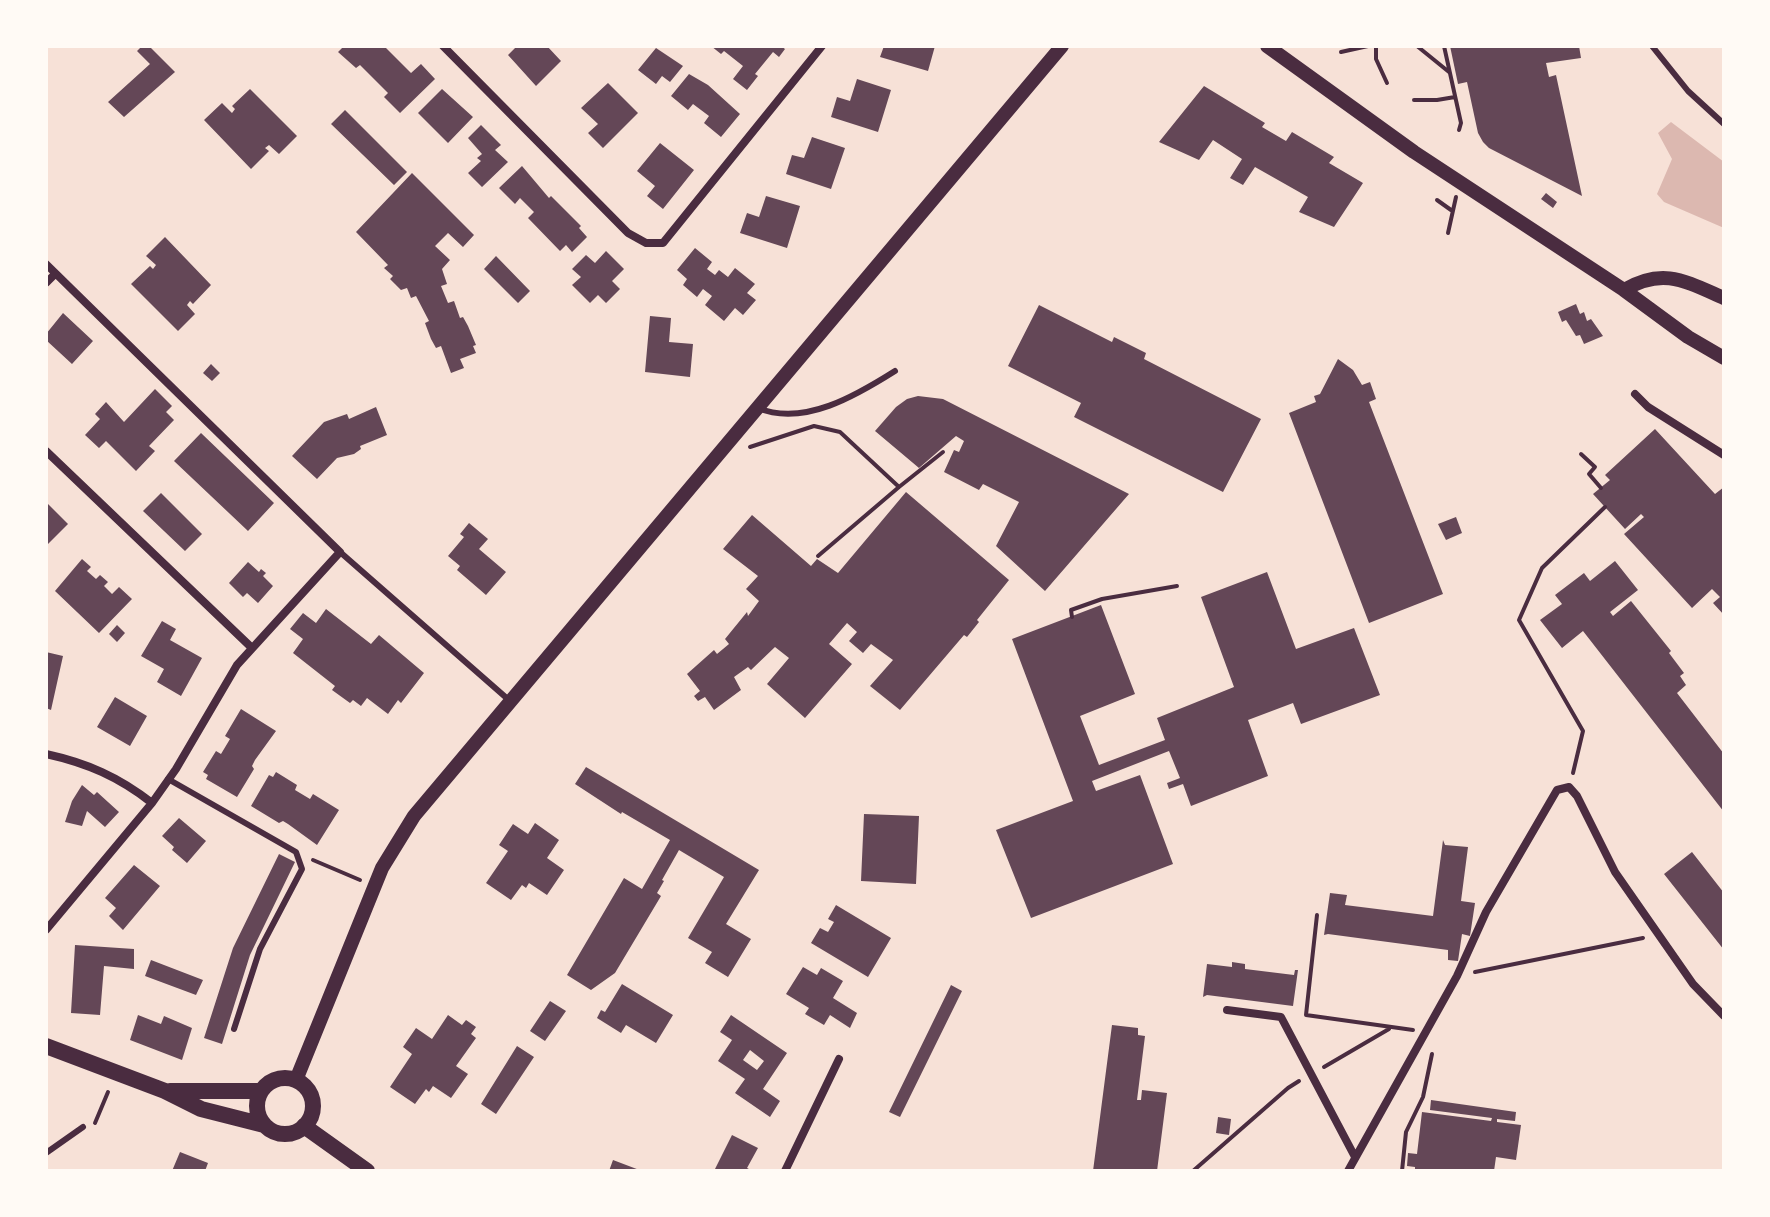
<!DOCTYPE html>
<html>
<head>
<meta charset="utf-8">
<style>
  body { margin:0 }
  #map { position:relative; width:1770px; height:1217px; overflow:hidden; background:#f7e1d7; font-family:Arial,sans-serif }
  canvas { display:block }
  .frame { position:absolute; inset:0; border:48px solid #fffaf5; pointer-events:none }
</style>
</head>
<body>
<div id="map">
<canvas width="1770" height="1217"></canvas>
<div class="frame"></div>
</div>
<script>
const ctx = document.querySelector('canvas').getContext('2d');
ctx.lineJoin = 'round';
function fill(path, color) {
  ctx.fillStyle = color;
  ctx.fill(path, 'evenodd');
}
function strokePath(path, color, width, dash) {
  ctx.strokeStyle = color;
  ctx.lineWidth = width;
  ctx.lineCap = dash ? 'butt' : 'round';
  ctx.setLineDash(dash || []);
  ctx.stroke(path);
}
fill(new Path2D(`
  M1671 122 1724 162V228L1664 202 1657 194 1672 159 1658 133Z`), '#dcb8b0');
fill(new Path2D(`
  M142 46H149L175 72 124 117 108 102 150 64 137 51Z
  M344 46H384L411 73 421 64 435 79 400 113 384 97 388 93 360 65 356 68 338 52Z
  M517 46H547L561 61 536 86 508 55Z
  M711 46H781L785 49 779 57 773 52 755 74 758 76 747 90 733 79 743 66 724 51 721 54Z
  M884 46H935L928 71 880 57Z
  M1450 46H1579L1581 58 1546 63 1549 77 1556 75 1582 196 1489 148 1483 142 1478 133 1467 82 1458 84Z
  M656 48 683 66 670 82 662 76 656 84 638 70Z
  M689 74 708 85 740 114 721 137 704 123 709 116 693 104 688 110 671 96Z
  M857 79 891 90 878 132 831 117 837 97 850 101Z
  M608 83 638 113 603 148 588 133 598 124 581 108Z
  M1204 86 1265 123 1262 127 1286 141 1292 132 1334 157 1329 163 1363 183 1334 227 1299 212 1308 197 1255 167 1243 185 1230 178 1242 159 1213 140 1199 160 1159 142Z
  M250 89 297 136 279 154 269 145 265 148 269 151 251 169 204 120 222 103 232 113 235 109 232 106Z
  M442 89 473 117 448 143 418 113Z
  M345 110 407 172 394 185 331 124Z
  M481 125 501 145 495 150 508 162 482 187 468 173 481 161 477 158 482 154 468 138Z
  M812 137 845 148 831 189 786 174 792 155 804 158Z
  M660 143 694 170 663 209 647 196 655 186 637 171Z
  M522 166 549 198 551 196 581 226 579 228 587 237 572 252 566 245 560 251 528 218 534 212 520 198 515 204 499 188Z
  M412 173 474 235 463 247 448 233 435 246 450 260 442 269 447 284 441 286 448 303 454 301 460 318 463 317 468 326 476 345 473 346 476 353 460 359 464 368 451 373 441 346 436 348 431 339 425 323 429 321 416 296 411 298 407 288 401 290 390 279 393 276 384 268 388 265 356 232Z
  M1546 193 1557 202 1553 208 1541 199Z
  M766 196 800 206 787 248 740 233 747 213 759 217Z
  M165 237 211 285 193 304 190 301 187 305 195 314 178 331 131 284 150 266 153 269 156 265 146 256Z
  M695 248 712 262 707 269 715 275 719 270 728 277 735 268 755 284 747 293 756 300 743 315 735 308 724 321 705 305 712 296 703 289 697 297 683 285 687 279 677 270Z
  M606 251 624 269 612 281 620 289 606 303 598 295 590 303 572 285 581 277 572 269 586 255 595 263Z
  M496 256 530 291 518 303 484 269Z
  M1576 304 1580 314 1584 312 1587 321 1591 319 1603 336 1584 344 1580 335 1576 336 1566 320 1562 322 1558 312Z
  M1039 305 1112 342 1114 337 1146 353 1144 359 1261 419 1223 492 1074 417 1081 403 1008 366Z
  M63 313 93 341 72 364 46 340V334Z
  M650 316 671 318 669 342 693 344 690 377 645 372Z
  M1338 359 1353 370 1362 385 1370 382 1376 399 1369 402 1443 594 1369 623 1289 413 1316 402 1314 396 1320 394Z
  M211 364 220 373 212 381 203 373Z
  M155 389 172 406 166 412 174 420 149 446 155 451 136 471 106 441 99 448 85 435 100 419 95 414 106 402 124 422Z
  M918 396 943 399 1129 494 1045 591 996 546 1019 502 983 484 979 490 944 472 954 450 959 452 964 441 956 436 919 468 875 431 896 407 907 399Z
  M376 407 387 435 360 446 361 449 354 454 337 458 317 479 292 456 324 422 347 414 349 419Z
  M1655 429 1715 494 1724 487V615L1713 603 1720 597 1712 589 1692 608 1624 534 1644 517 1641 514 1625 529 1593 494 1610 480 1605 475Z
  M201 433 274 503 248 531 174 461Z
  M906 492 1009 580 977 620 979 622 967 637 964 635 900 710 870 686 893 660 871 644 863 653 849 641 857 632 847 623 829 644 852 664 805 718 767 684 789 658 775 647 751 670 748 667 734 677 741 690 714 710 705 697 698 701 694 696 700 691 687 674 714 650 717 654 729 644 725 639 747 612 748 616 759 601 746 589 758 576 723 549 752 515 811 566 817 559 838 573Z
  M161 493 202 534 185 551 143 511Z
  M46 502 68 524 46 546Z
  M1456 517 1462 533 1446 540 1438 524Z
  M469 523 488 539 479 549 506 572 486 595 457 570 460 566 448 556 464 537 460 534Z
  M82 559 91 567 87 571 96 579 100 575 108 582 104 586 112 594 119 587 132 599 99 633 55 591Z
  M1615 561 1638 590 1610 612 1613 616 1631 601 1671 651 1669 653 1684 673 1680 676 1686 685 1677 693 1724 754V812L1583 631 1562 648 1540 620 1562 604 1555 595 1584 573 1590 581Z
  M248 562 259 572 261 569 266 573 263 576 273 586 258 603 247 593 243 597 229 583Z
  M1267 572 1296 649 1354 628 1380 695 1301 724 1293 703 1248 720 1268 776 1191 806 1183 784 1169 789 1167 783 1180 778 1169 751 1092 781 1096 791 1140 775 1173 864 1031 918 996 830 1073 801 1012 639 1101 605 1135 694 1080 716 1099 765 1165 740 1157 718 1234 687 1201 597Z
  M326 609 371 644 379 635 424 673 401 703 398 700 388 714 367 698 361 706 353 700 350 703 332 690 335 686 293 653 303 639 290 629 303 613 316 623Z
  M162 621 176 629 170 640 202 658 181 696 157 682 164 669 141 656Z
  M117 625 125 633 117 642 109 634Z
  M46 652 63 656 51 710 46 708Z
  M115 697 147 716 130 746 97 727Z
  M241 709 276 731 255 760 252 766 254 769 237 797 206 779 208 775 203 772 216 751 221 754 230 739 225 736Z
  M586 767 759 870 726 924 751 939 728 977 705 963 712 952 688 938 724 877 679 850 662 880 664 881 657 893 661 896 615 973 591 990 567 975 624 878 642 889 670 840 622 812 621 814 575 784Z
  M276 772 297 785 295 790 310 799 313 794 339 810 317 845 288 824 283 821 279 823 251 806 269 775 273 777Z
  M82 785 94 795 97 792 119 812 105 827 87 811 82 826 65 822 72 801Z
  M864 814 919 816 916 884 861 881Z
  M179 818 206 841 187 863 172 850 174 847 162 836Z
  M535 823 559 840 547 858 564 870 547 895 529 883 526 888 522 885 511 900 486 883 508 851 499 845 513 824 528 834Z
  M1443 840 1445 845 1468 847 1461 901 1475 903 1470 936 1462 934 1458 961 1448 960V950L1328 934 1324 935 1330 893 1347 895 1345 905 1433 916Z
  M1692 852 1724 893V950L1664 874Z
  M279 854 295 862 250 955 222 1044 204 1038 233 948Z
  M134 865 160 886 123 930 109 916 116 908 105 898Z
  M836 905 891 938 868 977 811 943 820 928 828 932 834 922 828 919Z
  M75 945 134 949V969L104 966 100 1015 71 1013Z
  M151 960 203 980 196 995 145 976Z
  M1232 962 1245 964V969L1294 975 1295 970H1298L1293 1006 1207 995 1203 997 1207 964 1232 967Z
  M803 967 817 975 821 968 843 981 833 998 857 1013 850 1028 830 1015 824 1025 805 1014 809 1008 786 994Z
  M622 984 673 1015 656 1043 626 1025 621 1033 597 1018 601 1010 605 1012Z
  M951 985 962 991 900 1117 889 1112Z
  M550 1001 566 1011 545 1041 530 1031Z
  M138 1015 161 1024 164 1016 192 1028 182 1060 130 1040Z
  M448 1015 462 1025 466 1020 476 1027 471 1034 476 1038 456 1066 468 1074 451 1098 433 1086 429 1092 426 1089 415 1104 390 1087 412 1054 403 1047 416 1028 432 1039Z
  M731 1015 787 1053 763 1089 780 1101 770 1117 735 1093 745 1079 718 1061 732 1040 720 1032ZM750 1050 764 1061 757 1070 743 1060Z
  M1112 1025 1138 1028V1035L1145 1036 1137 1100H1141L1142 1090 1167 1093 1157 1171H1093Z
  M517 1046 534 1057 496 1114 481 1104Z
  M1431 1100 1516 1112 1515 1121 1497 1119V1122L1521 1125 1516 1160 1496 1157 1494 1171H1415V1167L1407 1166 1408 1153 1417 1154 1422 1112 1491 1121 1492 1118 1430 1110Z
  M1218 1117 1231 1119 1229 1135 1216 1133Z
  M732 1135 758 1148 747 1168 753 1171H714Z
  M180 1152 208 1163 205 1171H172Z
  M613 1160 642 1171H609Z`), '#644757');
strokePath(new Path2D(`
  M1376 46V59L1387 83
  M1417 46 1449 72
  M1444 46 1461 123 1459 130
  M1341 52 1368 46
  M1414 100H1437L1455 97
  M1437 200 1451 210
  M1448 233 1456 197
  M750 447 814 426 840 432 899 487 818 556
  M1581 454 1595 467 1589 474 1601 488
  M899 487 943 452
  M1072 617 1071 610 1102 599 1177 586
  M1573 773 1583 731 1519 620 1542 568 1605 507
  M313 860 360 880
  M1317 915 1306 1015 1413 1030
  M1475 972 1643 938
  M1324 1067 1389 1029
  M95 1123 108 1092
  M1193 1171 1288 1088 1299 1081
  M1402 1171 1406 1132 1423 1097 1432 1054`), '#4a2c40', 4);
strokePath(new Path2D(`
  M1652 46 1688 91 1724 124
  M758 408C804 427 857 395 895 371
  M340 552 510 701
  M168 779 296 852 302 869 260 949 234 1029
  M46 1153 83 1127`), '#4a2c40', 6);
strokePath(new Path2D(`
  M443 46 628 233 646 243H663L822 46
  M46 264 340 552 237 665 176 769 152 803 46 930
  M46 283 55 274
  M1635 394 1648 407 1724 455
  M46 451 252 648
  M46 754C87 763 119 777 152 803
  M1227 1010 1281 1017 1355 1157
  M785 1171 839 1059
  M1348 1171 1457 976 1486 912 1557 790 1569 787 1577 796 1615 872 1693 984 1724 1016`), '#4a2c40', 8);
strokePath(new Path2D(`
  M1267 46 1414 152 1624 290C1663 267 1685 281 1724 298
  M1624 290 1688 337 1724 358
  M296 1080 382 868 414 816 1062 46`), '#4a2c40', 14);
strokePath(new Path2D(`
  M46 1046 165 1091 201 1109 264 1125
  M257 1106a28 28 0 1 1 56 0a28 28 0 1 1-56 0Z
  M170 1091H261
  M304 1126 367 1171`), '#4a2c40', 16);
</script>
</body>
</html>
